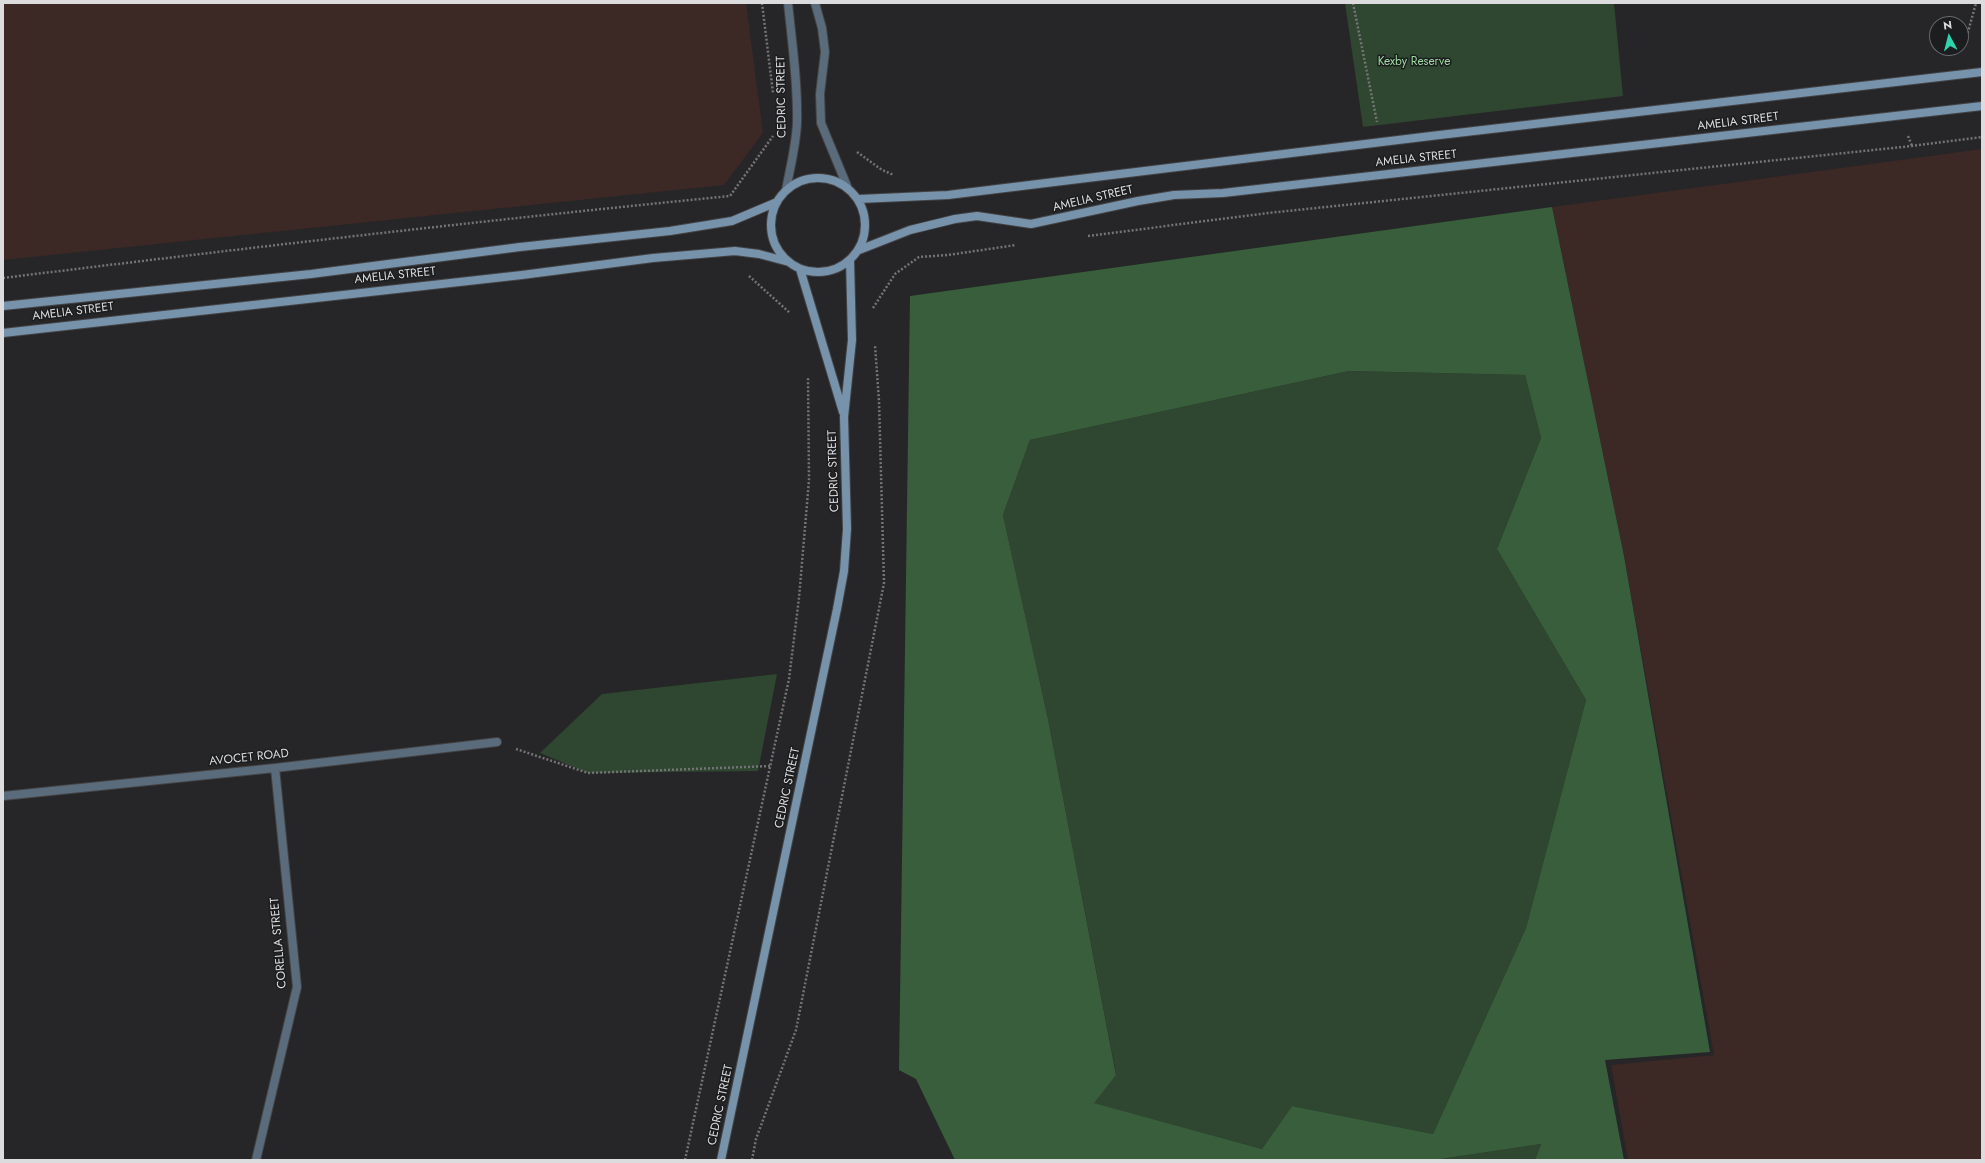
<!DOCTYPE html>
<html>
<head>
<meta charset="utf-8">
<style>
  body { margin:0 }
  #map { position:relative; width:1985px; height:1163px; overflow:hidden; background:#262628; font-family:Jost,sans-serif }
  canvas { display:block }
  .frame { position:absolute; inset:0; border:4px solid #dcdcde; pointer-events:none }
  .north { position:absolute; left:1929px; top:16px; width:40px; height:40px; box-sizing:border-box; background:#1c1d1f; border:1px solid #69696b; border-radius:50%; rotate:353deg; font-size:11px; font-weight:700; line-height:16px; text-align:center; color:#dcdcde }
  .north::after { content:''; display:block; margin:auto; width:14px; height:18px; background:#2cd5ab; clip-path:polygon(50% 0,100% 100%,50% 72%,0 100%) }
</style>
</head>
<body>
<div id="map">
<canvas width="1985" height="1163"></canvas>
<div class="frame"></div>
<div class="north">N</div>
</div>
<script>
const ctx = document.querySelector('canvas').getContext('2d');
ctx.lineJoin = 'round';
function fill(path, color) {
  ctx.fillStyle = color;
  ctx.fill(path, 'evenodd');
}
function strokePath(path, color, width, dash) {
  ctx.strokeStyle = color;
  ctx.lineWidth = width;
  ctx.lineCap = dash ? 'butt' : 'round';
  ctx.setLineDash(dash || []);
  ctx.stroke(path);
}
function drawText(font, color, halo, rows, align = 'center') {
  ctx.font = font + ' Jost,sans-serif';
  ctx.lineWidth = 3;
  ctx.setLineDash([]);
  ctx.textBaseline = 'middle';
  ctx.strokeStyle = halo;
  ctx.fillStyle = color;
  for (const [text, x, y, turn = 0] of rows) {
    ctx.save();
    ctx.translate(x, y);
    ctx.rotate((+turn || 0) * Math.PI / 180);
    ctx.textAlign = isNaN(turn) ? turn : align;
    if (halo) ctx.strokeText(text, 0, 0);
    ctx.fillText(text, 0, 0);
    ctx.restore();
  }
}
fill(new Path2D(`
  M3 3H746L763 133 724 185 3 260Z
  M1982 149V1160H1628L1611 1065 1714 1055 1624 556 1552 207Z`), '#3c2825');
fill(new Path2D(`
  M1345 3H1614L1623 96 1363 127Z
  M1349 371 1525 375 1541 438 1497 549 1586 700 1526 928 1433 1134 1292 1106 1262 1149 1093 1103 1116 1074 1048 719 1003 515 1030 440Z
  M777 674 758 771 588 773 540 753 602 694Z
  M1541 1144 1535 1160H1434Z`), '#2f4630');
fill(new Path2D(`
  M1552 207 1624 556 1710 1052 1605 1060 1624 1160H1535L1541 1144 1434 1160H955L916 1079 899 1070 910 296ZM1349 371 1525 375 1541 438 1497 549 1586 700 1526 928 1433 1134 1292 1106 1262 1149 1094 1103 1116 1075 1048 719 1003 515 1030 440Z`), '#395e3b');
const minor = new Path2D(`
  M815 3 822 28 825 52 820 94 821 123 847 186
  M786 190C790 168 796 146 797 123 798 84 792 42 788 3
  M3 796 275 768 497 742
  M256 1160 297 987 275 768`);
const secondary = new Path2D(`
  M771 225a47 47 0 1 1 94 0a47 47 0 1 1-94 0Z
  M859 199 948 195 1431 136 1982 72
  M859 250 910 230 955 219 977 216 1031 224 1138 201 1174 195 1223 193 1982 106
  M800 269 843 412
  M3 306 311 274 520 247 670 231 732 221 777 202
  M3 333 522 275 653 258 735 251 759 254 789 262
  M721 1160 837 609 844 571 847 529 844 417 852 340 850 260`);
strokePath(minor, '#434345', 10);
strokePath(secondary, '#434345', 10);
strokePath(new Path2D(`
  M762 3 773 93
  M1353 3 1377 122
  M1961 38 1968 32 1976 3
  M1943 54 1950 48
  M1908 136 1912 146
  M857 152 882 170 894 175
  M1088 236 1268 213 1912 146 1982 137
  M749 276 790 313
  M3 278C245 248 487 220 730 196L773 136
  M873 308 895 274 919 257 948 255 1016 245
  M516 749 588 773 771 766
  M685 1160 789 679 799 598 809 480 808 377
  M752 1160 756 1139 796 1030 884 583 879 401 875 345`), '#747476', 2.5, [2, 2]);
strokePath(minor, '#5a6b7b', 8);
strokePath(secondary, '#7792ab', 8);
drawText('12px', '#9edaa1', '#1c1d1f', [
  ["Kexby Reserve",1414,62]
]);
drawText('12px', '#dcdcde', '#1c1d1f', [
  ["CEDRIC STREET",782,97,-91],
  ["AMELIA STREET",1738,122,-7],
  ["AMELIA STREET",1416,159,-6],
  ["AMELIA STREET",1093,199,-13],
  ["AMELIA STREET",395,276,-6],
  ["AMELIA STREET",73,312,-7],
  ["CEDRIC STREET",834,471,-92],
  ["AVOCET ROAD",249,758,-6],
  ["CEDRIC STREET",788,788,-78],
  ["CORELLA STREET",279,943,-95],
  ["CEDRIC STREET",721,1105,-78]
]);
</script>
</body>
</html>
